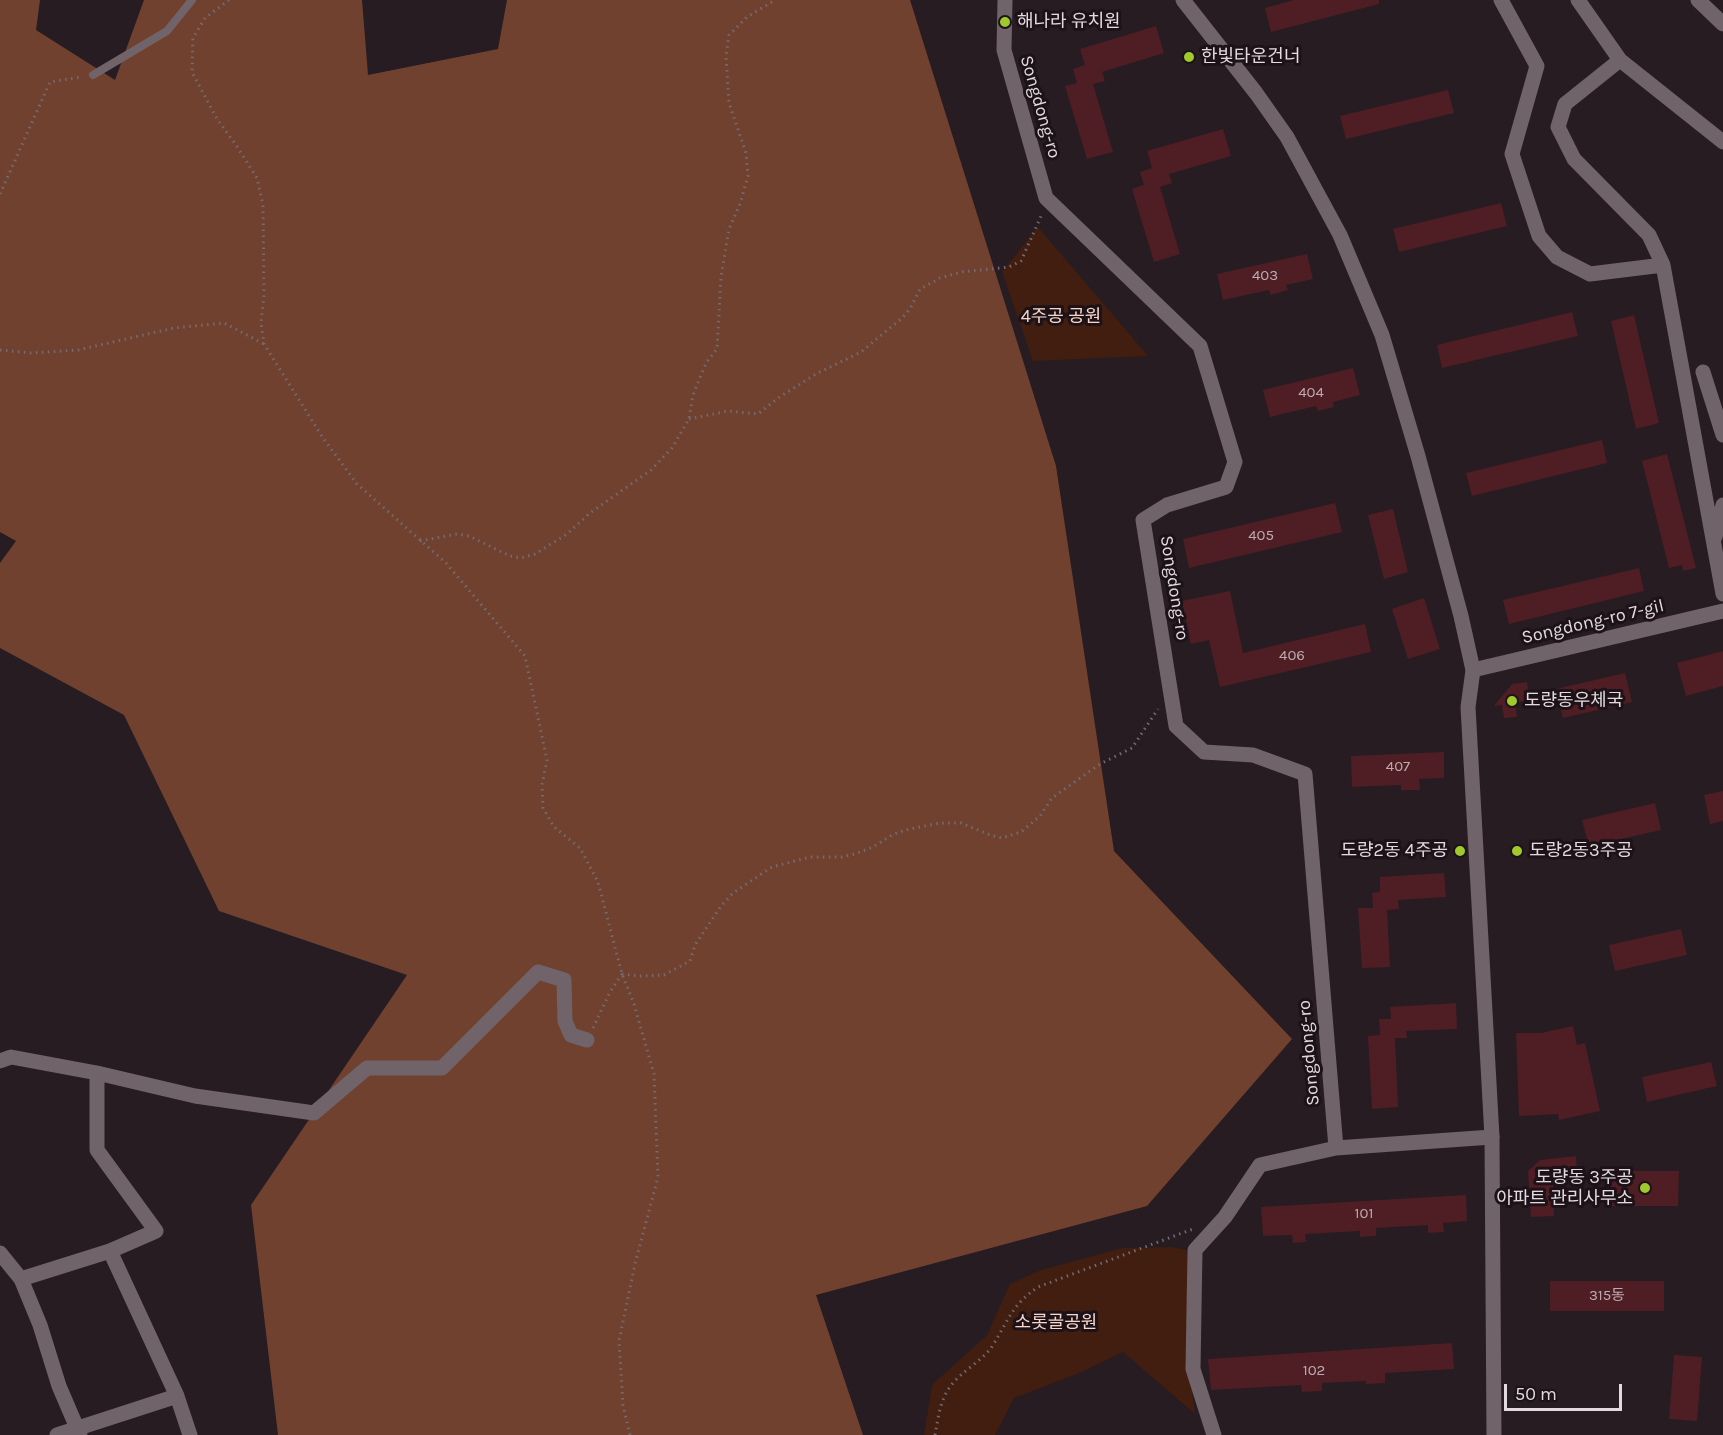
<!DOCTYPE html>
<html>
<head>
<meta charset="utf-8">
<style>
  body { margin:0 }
  #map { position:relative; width:1723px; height:1435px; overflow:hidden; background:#261c21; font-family:Karla,sans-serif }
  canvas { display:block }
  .scale { position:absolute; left:1504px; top:1384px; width:118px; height:27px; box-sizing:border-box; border:3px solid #e2dade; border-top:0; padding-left:8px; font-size:18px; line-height:21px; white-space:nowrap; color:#e2dade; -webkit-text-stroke:4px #1c1217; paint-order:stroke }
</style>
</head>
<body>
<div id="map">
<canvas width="1723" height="1435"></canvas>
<div class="scale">50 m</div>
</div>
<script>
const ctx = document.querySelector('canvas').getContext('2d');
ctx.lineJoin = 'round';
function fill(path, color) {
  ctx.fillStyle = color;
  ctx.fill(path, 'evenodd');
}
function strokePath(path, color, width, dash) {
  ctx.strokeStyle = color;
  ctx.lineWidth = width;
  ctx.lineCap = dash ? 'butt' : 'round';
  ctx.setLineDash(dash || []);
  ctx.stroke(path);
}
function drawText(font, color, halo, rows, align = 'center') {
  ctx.font = font + ' Karla,"Noto Sans KR",sans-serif';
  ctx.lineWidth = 6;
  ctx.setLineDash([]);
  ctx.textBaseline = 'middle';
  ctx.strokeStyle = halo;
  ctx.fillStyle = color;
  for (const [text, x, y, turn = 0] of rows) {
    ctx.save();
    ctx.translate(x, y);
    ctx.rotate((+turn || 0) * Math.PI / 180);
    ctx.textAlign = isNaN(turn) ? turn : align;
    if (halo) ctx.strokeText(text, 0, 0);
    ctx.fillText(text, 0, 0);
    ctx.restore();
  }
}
fill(new Path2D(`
  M1038 227 1148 356 1033 361 1002 272Z
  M1171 1247 1187 1250V1353L1195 1414 1123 1352 1077 1374 1014 1398 995 1435H924L932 1385 987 1335 1010 1284 1041 1270 1122 1248Z`), '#411e10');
fill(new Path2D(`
  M0 0H40L36 30 115 80 144 0H362L368 75 498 49 507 0H910L1056 466 1114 851 1292 1039 1147 1206 816 1295 863 1435H278L251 1205 407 975 219 911 124 715 0 648V563L16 541 0 532Z`), '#71412f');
fill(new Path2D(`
  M1294 0H1379V4L1271 32 1265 8Z
  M1156 26 1164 53 1102 72 1105 81 1093 84 1113 152 1087 159 1065 86 1077 83 1073 69 1085 65 1080 49Z
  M1448 90 1454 113 1346 139 1340 116Z
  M1223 129 1231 156 1169 174 1172 183 1160 187 1180 254 1154 262 1132 189 1144 185 1140 172 1152 168 1147 151Z
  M1501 203 1507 226 1399 252 1393 229Z
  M1307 254 1313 279 1286 285 1288 290 1271 295 1269 290 1223 300 1217 274Z
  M1572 312 1578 336 1442 368 1437 345Z
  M1634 315 1659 423 1636 429 1611 321Z
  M1353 368 1360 395 1333 402 1334 407 1318 411 1316 406 1270 417 1263 390Z
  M1602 440 1607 463 1472 496 1466 473Z
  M1667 454 1696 568 1683 571 1682 565 1669 568 1642 461Z
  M1335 503 1342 532 1189 568 1183 539Z
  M1393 509 1408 572 1384 579 1368 515Z
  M1639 568 1644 591 1509 624 1503 600Z
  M1230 591 1243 653 1365 624 1371 652 1220 687 1209 640 1191 644 1182 601Z
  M1424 598 1440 649 1408 659 1392 609Z
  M1723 651V686L1686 696 1677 663Z
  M1625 673 1632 702 1563 718 1556 689Z
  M1527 682 1530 700 1515 703 1517 717 1504 718 1502 705 1494 706 1512 684Z
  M1444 752V778L1419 779 1420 790H1401V785L1352 787 1351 756Z
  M1723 791V821L1710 824 1704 795Z
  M1655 803 1661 830 1589 846 1582 820Z
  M1444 873 1446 897 1398 900 1399 909 1387 910 1390 967 1362 968 1358 908H1373L1372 893 1380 892V877Z
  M1681 929 1687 955 1615 971 1609 945Z
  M1456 1003 1457 1029 1406 1031 1407 1038H1395L1398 1107 1372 1109 1368 1036 1380 1035 1379 1019H1391L1390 1007Z
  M1573 1026 1577 1045 1585 1043 1600 1111 1559 1120 1558 1114 1519 1116 1516 1033H1541Z
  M1711 1062 1717 1086 1647 1102 1642 1077Z
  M1576 1156 1578 1183 1553 1185 1554 1216 1531 1217 1528 1171 1540 1160Z
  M1611 1171H1679L1678 1206H1610Z
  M1466 1195 1467 1221 1443 1223 1444 1232 1428 1233V1225L1376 1228V1236L1360 1237V1231L1305 1234 1306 1242 1293 1243 1292 1235 1263 1236 1261 1207Z
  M1550 1281H1664V1311H1550Z
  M1452 1343 1454 1369 1385 1373V1383L1366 1384V1381L1322 1383V1391L1302 1392 1301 1385 1211 1390 1208 1359Z
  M1674 1355 1702 1357 1697 1421 1669 1419Z`), '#4e1e24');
strokePath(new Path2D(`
  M229 0 205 18 193 38 192 72 217 119 236 145 257 178 263 205 264 295 261 323 264 344 323 438 357 484 446 563 525 656 547 760 542 785 543 808 554 827 580 848 598 882 622 974 634 1004 654 1074 658 1177 635 1264 619 1341 623 1405 630 1435
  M0 194 50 82 81 77
  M0 350 31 353 78 350 174 328 224 323 264 344
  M689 419 728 411 758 414 778 398 816 374 861 352 902 318 910 309 920 289 940 278 962 272 1009 267 1021 261 1042 214
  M420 541 457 534 469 536 510 556 521 558 535 554 567 534 590 513 651 470 672 448 689 419 693 395 706 363 717 349 721 277 729 229 740 204 748 176 746 153 729 103 726 57 729 35 747 17 775 0
  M622 974 639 976 664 975 690 961 695 945 721 906 733 893 772 867 810 857H841L855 854 873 847 892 835 905 830 940 823H961L990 835 1002 838 1021 832 1040 816 1052 798 1100 764 1132 748 1158 709
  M593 1028 610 992 622 974
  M935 1435C938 1419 940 1400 950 1387 961 1371 983 1361 993 1345 1009 1319 1012 1305 1038 1287L1193 1229`), '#746b70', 3, [1.5, 4.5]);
strokePath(new Path2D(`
  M93 75 167 31 192 0`), '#706369', 8);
strokePath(new Path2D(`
  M1005 0 1004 50 1046 198 1200 346 1235 462 1226 487 1167 505 1143 520 1176 726 1204 752 1253 755 1305 774 1336 1148 1260 1165 1225 1217 1195 1250 1193 1369 1214 1435
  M1501 0 1537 66 1512 154 1539 236 1557 257 1590 274 1663 265
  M1578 0 1620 60 1723 142
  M1698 0 1723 24
  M1620 60 1565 104 1558 127 1574 159 1649 235 1663 265 1723 594
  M1703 372 1723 435
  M1715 537 1723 505
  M1473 670 1723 611
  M0 1061 11 1057 97 1073V1150L156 1231 110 1251
  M97 1073 195 1096 314 1113 367 1068H442L538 972 564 980 565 1021 571 1035 587 1040
  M1336 1148 1492 1137
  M0 1253 21 1279 40 1325 59 1386 80 1435
  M21 1279 110 1251 177 1396 190 1435
  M57 1435 177 1396`), '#706369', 15);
strokePath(new Path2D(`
  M1183 0 1256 93 1287 137 1340 235 1382 335 1418 456 1461 616 1473 670 1468 707 1492 1137 1494 1435`), '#706369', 15);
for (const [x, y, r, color] of [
  [1005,22,6,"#a0c92b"],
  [1189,57,6,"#a0c92b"],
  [1512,701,6,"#a0c92b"],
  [1460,851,6,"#a0c92b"],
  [1517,851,6,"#a0c92b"],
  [1645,1188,6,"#a0c92b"]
]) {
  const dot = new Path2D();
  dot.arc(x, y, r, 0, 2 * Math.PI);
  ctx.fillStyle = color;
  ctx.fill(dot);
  strokePath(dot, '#1c1217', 2);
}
drawText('15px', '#bdabb0', null, [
  ["403",1265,276],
  ["404",1311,393],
  ["405",1261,536],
  ["406",1292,656],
  ["407",1398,767],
  ["101",1364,1214],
  ["315동",1607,1296],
  ["102",1314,1371]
]);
drawText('18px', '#e2dade', '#1c1217', [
  ["해나라 유치원",1017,22],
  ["한빛타운건너",1201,57],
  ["도량동우체국",1524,701],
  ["도량2동 4주공",1448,851,"right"],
  ["도량2동3주공",1529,851],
  ["도량동 3주공",1633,1178,"right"],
  ["아파트 관리사무소",1633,1199,"right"]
], 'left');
drawText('18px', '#e2dade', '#1c1217', [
  ["Songdong-ro",1040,107,74],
  ["Songdong-ro",1174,588,81],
  ["Songdong-ro 7-gil",1593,622,-13],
  ["Songdong-ro",1309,1053,-95]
]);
drawText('18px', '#f7d6c9', '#1c1217', [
  ["4주공 공원",1061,317],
  ["소롯골공원",1056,1323]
]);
</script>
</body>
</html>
